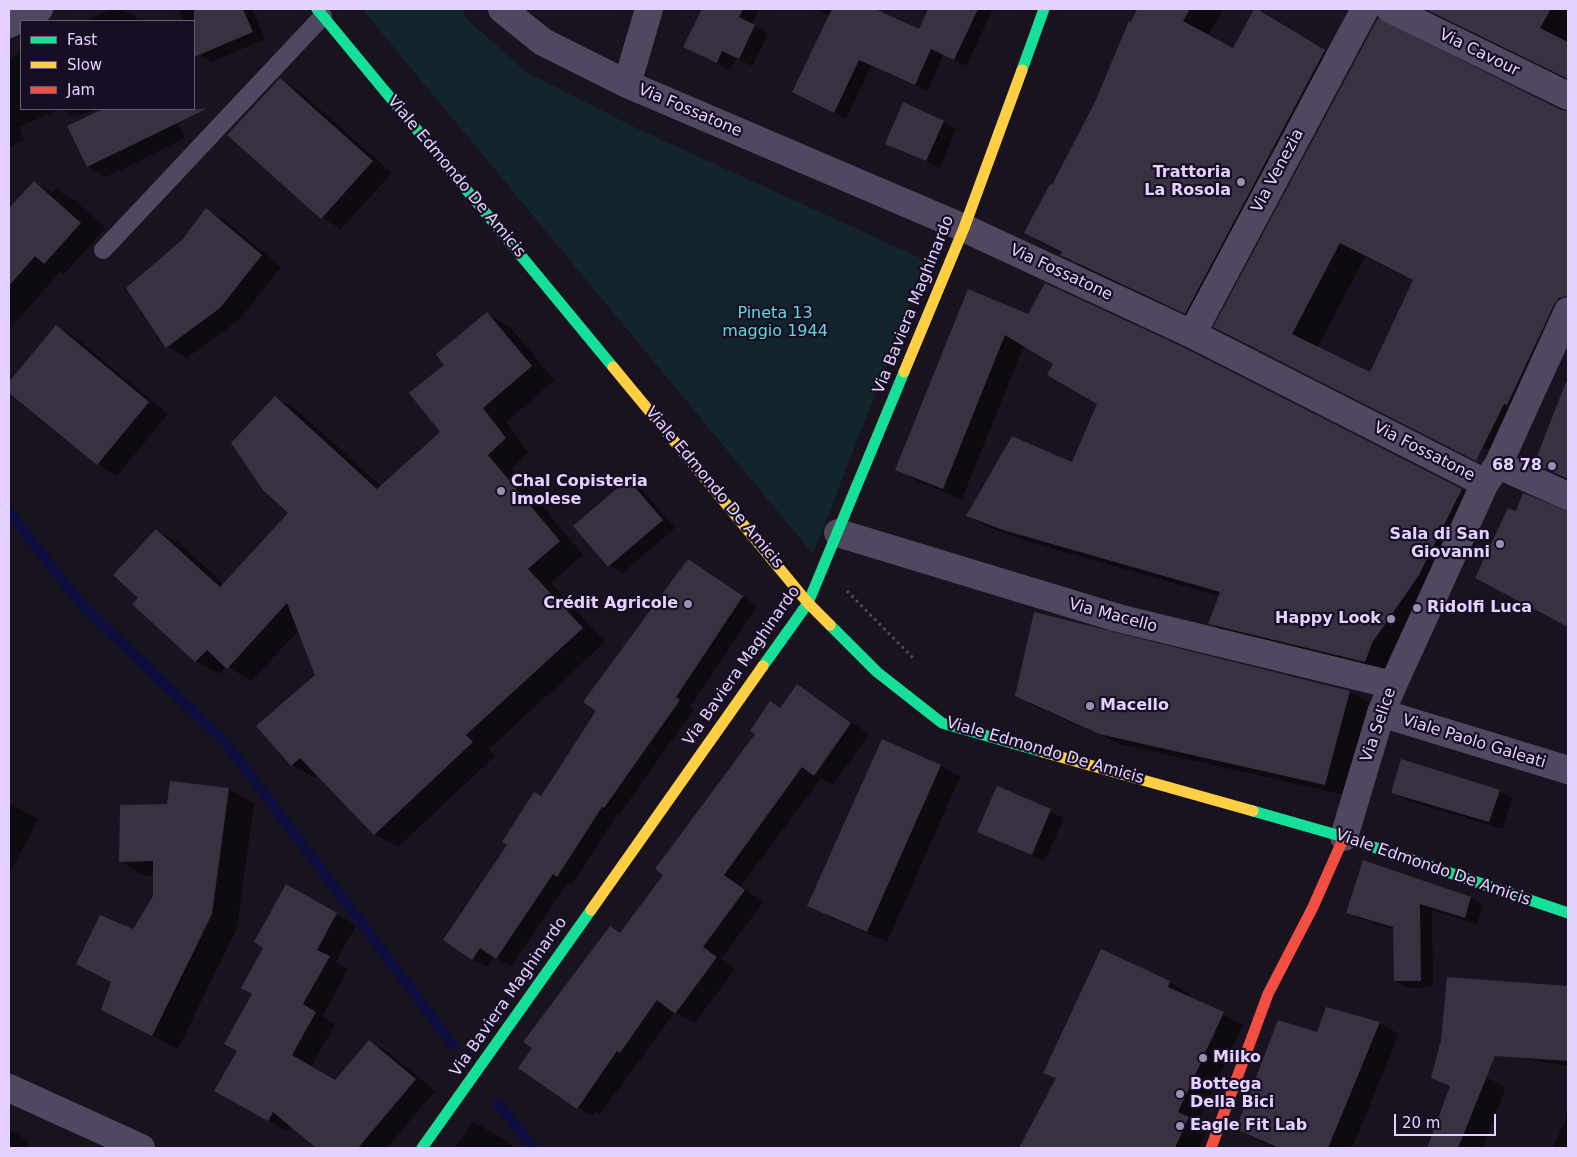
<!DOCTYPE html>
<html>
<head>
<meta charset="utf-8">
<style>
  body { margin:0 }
  #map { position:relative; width:1577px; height:1157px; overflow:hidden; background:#19131f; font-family:"DejaVu Sans",sans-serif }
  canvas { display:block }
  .frame { position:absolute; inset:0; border:10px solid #e3d1ff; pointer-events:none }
  .legend { position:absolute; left:20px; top:20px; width:175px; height:90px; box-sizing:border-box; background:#180e24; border:1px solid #695c7c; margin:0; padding:6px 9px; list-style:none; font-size:15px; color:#e3d1ff }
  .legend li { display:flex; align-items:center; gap:10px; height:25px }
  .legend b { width:25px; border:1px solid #695c7c }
  .scale { position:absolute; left:1394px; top:1114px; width:102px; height:22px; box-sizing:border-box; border:2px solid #e3d1ff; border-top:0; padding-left:6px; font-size:15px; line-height:18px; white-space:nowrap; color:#e3d1ff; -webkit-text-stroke:4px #180e24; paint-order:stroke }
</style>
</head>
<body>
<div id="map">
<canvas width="1577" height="1157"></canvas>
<div class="frame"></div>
<ul class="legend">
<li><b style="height:6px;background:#16e098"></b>Fast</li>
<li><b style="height:6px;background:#ffcf43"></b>Slow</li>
<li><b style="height:6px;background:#f24e42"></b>Jam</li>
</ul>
<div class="scale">20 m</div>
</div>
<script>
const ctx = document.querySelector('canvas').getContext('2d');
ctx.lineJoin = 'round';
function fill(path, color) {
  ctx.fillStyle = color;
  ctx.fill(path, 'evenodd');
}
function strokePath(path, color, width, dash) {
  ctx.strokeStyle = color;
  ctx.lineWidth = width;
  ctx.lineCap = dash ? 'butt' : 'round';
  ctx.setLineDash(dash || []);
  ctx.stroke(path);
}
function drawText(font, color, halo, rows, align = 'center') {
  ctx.font = font + ' "DejaVu Sans",sans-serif';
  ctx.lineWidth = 4.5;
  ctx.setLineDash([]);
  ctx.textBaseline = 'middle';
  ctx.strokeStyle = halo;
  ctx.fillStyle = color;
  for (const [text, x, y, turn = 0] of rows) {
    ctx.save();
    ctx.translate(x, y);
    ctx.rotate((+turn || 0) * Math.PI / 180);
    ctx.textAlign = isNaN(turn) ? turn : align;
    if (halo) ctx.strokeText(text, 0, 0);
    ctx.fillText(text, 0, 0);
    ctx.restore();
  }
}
fill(new Path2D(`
  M362 9H462L467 19 526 72 636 128 927 261 813 554Z`), '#12242c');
fill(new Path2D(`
  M112 9H121L136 17 138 21H84Z
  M179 9H252L265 39 212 62 199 54 194 43V21H184Z
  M703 9H759L752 25 768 34 752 66 736 58 730 70 685 47Z
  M822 9H874L919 31 930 9H993L966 66 943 55 928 91 871 66 846 119 805 98 830 16 821 11Z
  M1139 9H1223L1208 36 1234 49 1281 24 1350 66 1211 327 1087 269 1025 233 1053 187 1096 102Z
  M1422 9H1568V80L1423 9Z
  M1378 20 1561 111 1568 113V342L1509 459 1473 443 1466 456 1215 327ZM1365 257 1414 281 1370 374 1317 348Z
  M21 53V109H60L19 127 24 140 9 147V59Z
  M280 79 299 91 392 173 341 229 322 218Z
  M62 109H96L77 117Z
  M100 109H171L185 138 106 177 88 166 74 138Z
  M943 122 956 129 940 168 886 143Z
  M34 182 52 192 55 189 74 200 106 228 64 274 60 272 9 330V210Z
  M206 210 226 221 281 267 240 319 187 358 167 347Z
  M969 291 1461 490 1480 501 1438 586 1391 653 1384 672 1228 634 1209 623 1220 596 1023 540 986 526 968 516 1072 463 1099 404 1055 363 1024 345 962 499 915 480 897 469Z
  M487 314 510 327 554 380 506 422 528 452 511 469 583 555 551 583 605 642 489 749 495 756 398 847 375 834 318 775 315 778 292 765 316 676 299 630 251 681 227 666 219 674 196 661 140 598 156 530 180 544 224 584 290 513 275 398 298 411 382 487 442 432 445 365Z
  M56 326 76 338 168 414 117 476 97 464 9 391V384Z
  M1568 380V481L1536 463Z
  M628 481 641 488 675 528 622 573 609 566Z
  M1509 510 1568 539V627L1476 578Z
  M703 570 757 606 690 707 694 709 619 815 617 814 572 885 568 882 511 966 494 957 487 967 473 959 542 798Z
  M1035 614 1350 692 1370 703 1345 795 1120 744 1036 707 1016 695Z
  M797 686 869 734 833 785 821 778 741 886 763 902 721 959 735 969 695 1023 675 1012 600 1114 596 1112 593 1116 574 1106 534 1048 525 1041 561 991 563 992 621 934Z
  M882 740 941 766 960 777 887 942 828 916 809 905Z
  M171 782 229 789 254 803 237 928 178 1049 102 1010 134 931 155 896 154 875 145 876 120 861 168 806Z
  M997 788 1064 818 1045 861 979 831Z
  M1499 791 1512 798 1503 829 1406 800 1393 792Z
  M9 803 38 819 9 875Z
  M1364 861 1471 898 1483 905 1477 924 1432 910 1433 987 1407 988 1395 981 1394 930 1360 919 1348 912Z
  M286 886 356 925 336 962 348 969 322 1017 335 1024 311 1067 335 1081 369 1041 388 1052 435 1091 387 1148H318L291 1126 288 1132 216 1091 238 1051 265 947Z
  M1101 950 1170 982 1189 993 1187 997 1243 1025 1197 1123 1208 1129 1199 1148H1020L1057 1079 1045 1072Z
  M1448 978 1568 987V1066L1463 1049Z
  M1327 1008 1380 1023 1399 1034 1352 1148H1275L1237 1129 1318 1033Z
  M1460 1065 1506 1087 1482 1148H1428Z
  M1568 1113V1148H1553Z
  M473 1122 493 1133 515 1148H455Z
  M9 1130 29 1141 26 1148H9Z`), '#0007');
strokePath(new Path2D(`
  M9 512 81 604 226 743 453 1045
  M498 1104 534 1148`), '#0b0e3e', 10);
fill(new Path2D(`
  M194 9H243L253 32 194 57Z
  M702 9H743L739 17 755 25 739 59 722 51 717 63 683 47Z
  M832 9H875L919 29 928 9H978L954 60 931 49 915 85 859 60 834 113 792 92Z
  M1137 9H1190L1183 21 1233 48 1254 9H1257L1325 50 1185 314 1060 255 1062 252 1024 233 1050 184 1052 185 1095 102 1129 21 1131 22Z
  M1425 9H1551L1540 28 1568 42V79Z
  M1378 18 1561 110 1568 111V296L1559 298 1554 305 1507 405 1504 404 1476 461 1213 327ZM1340 243 1413 280 1370 372 1292 334Z
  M280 78 373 161 321 219 227 135Z
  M903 102 944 121 926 161 885 144Z
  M103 109H206L87 167 67 126Z
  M34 181 81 223 44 264 35 256 9 286V208Z
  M206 208 262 255 220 308 166 348 126 288 182 240Z
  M1045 283 1185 348 1462 489 1419 575 1372 643 1365 662 1208 624 1220 592 1003 530 966 516 1012 436 1072 462 1097 404 1047 375 1053 364 1005 335 943 489 895 470 968 289 1028 314Z
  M487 312 532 366 483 408 506 438 488 455 560 541 528 569 583 628 466 735 473 742 374 835 300 758 291 766 256 726 315 675 287 603 227 669 207 650 195 662 132 604 138 598 113 575 156 529 220 587 288 513 263 490 231 443 275 396 377 489 440 432 409 393 444 365 436 354Z
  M56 325 149 402 97 465 9 393V382Z
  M1566 382H1568V479L1534 464Z
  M628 479 663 520 608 567 573 526Z
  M1523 493 1568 511V627L1475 578 1508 508 1516 511Z
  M688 559 743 596 676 697 680 700 604 808 602 807 557 877 553 874 496 959 480 948 472 960 443 940 507 845 502 842 534 792 541 796 596 711 583 702Z
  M1034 612 1350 691 1325 785 1099 734 1015 696Z
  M797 684 851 723 814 776 802 767 724 875 745 890 703 947 717 957 675 1014 657 1000 620 1053 617 1051 577 1109 518 1068 532 1048 523 1042 610 926 620 933 663 875 655 869 755 734 750 731 770 701 780 708Z
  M882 739 941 765 867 932 807 906Z
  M1401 759 1500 790 1489 822 1391 793Z
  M170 781 229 788 212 914 152 1036 101 1010 111 982 76 964 100 915 133 929 153 896V861L119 862 120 805 167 804Z
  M997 786 1051 809 1032 855 977 832Z
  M1363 860 1471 897 1465 918 1420 904 1421 981H1394L1393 927 1346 913Z
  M286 884 337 913 317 950 330 956 303 1004 316 1012 292 1055 335 1080 369 1040 416 1079 358 1148H316L273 1112 268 1121 214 1091 237 1051 224 1044 252 994 241 988 263 948 254 942Z
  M1101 949 1170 981 1168 987 1224 1012 1178 1112 1189 1117 1175 1148H1019L1056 1078 1043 1073Z
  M1447 977 1568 986V1061L1495 1056 1458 1148H1427L1450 1086 1431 1078 1441 1040Z
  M1326 1007 1380 1022 1328 1148H1279L1236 1129 1278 1020 1317 1032Z`), '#383141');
strokePath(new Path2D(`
  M847 591 913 658`), '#4b5062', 3, [2.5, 4]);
strokePath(new Path2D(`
  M103 250 323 16`), '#4f4860', 18);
strokePath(new Path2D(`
  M502 9 543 42 627 84 964 228 1192 334 1485 483
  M1390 9 1568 96
  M9 24 39 9
  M627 84 649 9
  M1192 334 1365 9
  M1498 465 1568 496
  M838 533 1118 618 1393 685
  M1381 713 1568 770
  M1344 837 1381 713 1393 685 1485 483 1498 465 1568 311
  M9 1088 141 1148`), '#4f4860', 28);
strokePath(new Path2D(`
  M317 9 613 367
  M1022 70 1044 9
  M830 625 877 672 942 723 1043 752
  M763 666 808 603 904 372
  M1253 811 1344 837 1568 913
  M422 1148 591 910`), '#16e098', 11);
strokePath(new Path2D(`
  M613 367 808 603 830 625
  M904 372 964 228 1022 70
  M1043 752 1253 811
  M591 910 763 666`), '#ffcf43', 11);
strokePath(new Path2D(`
  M1211 1148 1268 994 1313 907 1344 837`), '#f24e42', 11);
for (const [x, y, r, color] of [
  [1241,182,5,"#9c8eb1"],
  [1552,466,5,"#9c8eb1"],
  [501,491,5,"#9c8eb1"],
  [1500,544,5,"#9c8eb1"],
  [688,604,5,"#9c8eb1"],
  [1417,608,5,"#9c8eb1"],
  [1391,619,5,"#9c8eb1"],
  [1090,706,5,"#9c8eb1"],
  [1203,1058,5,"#9c8eb1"],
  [1180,1094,5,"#9c8eb1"],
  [1180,1126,5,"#9c8eb1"]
]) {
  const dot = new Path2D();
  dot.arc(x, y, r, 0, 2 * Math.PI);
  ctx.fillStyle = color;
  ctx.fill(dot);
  strokePath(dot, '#180e24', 2);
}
drawText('16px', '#e3d1ff', '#180e24', [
  ["Via Cavour",1479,53,26],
  ["Via Fossatone",690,111,23],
  ["Via Venezia",1278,171,-62],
  ["Viale Edmondo De Amicis",456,177,50],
  ["Via Fossatone",1061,273,25],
  ["Via Baviera Maghinardo",914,305,-68],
  ["Via Fossatone",1424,452,27],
  ["Viale Edmondo De Amicis",714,488,50],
  ["Via Macello",1113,616,15],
  ["Via Baviera Maghinardo",742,666,-55],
  ["Via Selice",1379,725,-71],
  ["Viale Paolo Galeati",1474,742,17],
  ["Viale Edmondo De Amicis",1045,751,16],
  ["Viale Edmondo De Amicis",1433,868,19],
  ["Via Baviera Maghinardo",509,997,-55]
]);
drawText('bold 16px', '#e3d1ff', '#180e24', [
  ["Trattoria",1231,173,"right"],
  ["La Rosola",1231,191,"right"],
  ["68 78",1542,466,"right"],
  ["Chal Copisteria",511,482],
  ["Imolese",511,500],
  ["Sala di San",1490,535,"right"],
  ["Giovanni",1490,553,"right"],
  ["Crédit Agricole",678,604,"right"],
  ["Ridolfi Luca",1427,608],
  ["Happy Look",1381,619,"right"],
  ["Macello",1100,706],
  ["Milko",1213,1058],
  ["Bottega",1190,1085],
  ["Della Bici",1190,1103],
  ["Eagle Fit Lab",1190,1126]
], 'left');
drawText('16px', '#5cdbe0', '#180e24', [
  ["Pineta 13",775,314],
  ["maggio 1944",775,332]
]);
</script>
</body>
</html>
